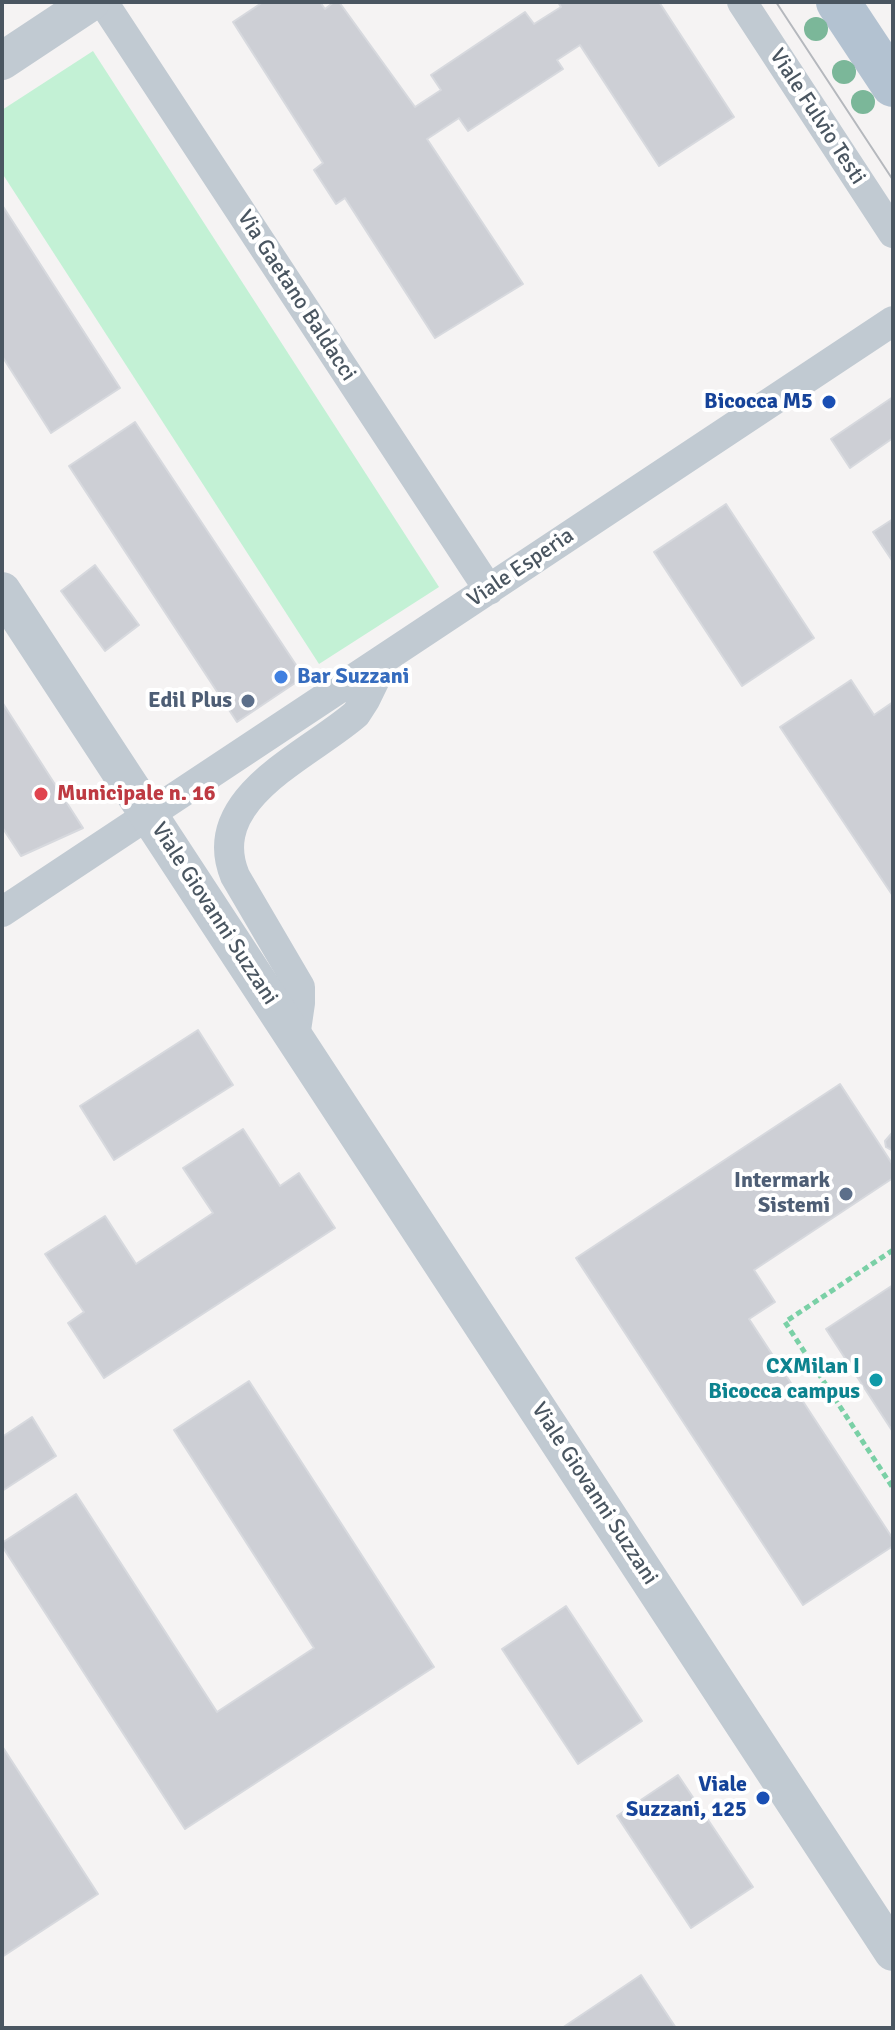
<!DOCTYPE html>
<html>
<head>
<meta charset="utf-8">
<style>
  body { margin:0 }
  #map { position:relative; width:895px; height:2030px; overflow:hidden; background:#f5f3f3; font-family:Signika,sans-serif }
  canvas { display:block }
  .frame { position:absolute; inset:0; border:4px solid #4a5661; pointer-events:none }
</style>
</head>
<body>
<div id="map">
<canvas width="895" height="2030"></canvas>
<div class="frame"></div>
</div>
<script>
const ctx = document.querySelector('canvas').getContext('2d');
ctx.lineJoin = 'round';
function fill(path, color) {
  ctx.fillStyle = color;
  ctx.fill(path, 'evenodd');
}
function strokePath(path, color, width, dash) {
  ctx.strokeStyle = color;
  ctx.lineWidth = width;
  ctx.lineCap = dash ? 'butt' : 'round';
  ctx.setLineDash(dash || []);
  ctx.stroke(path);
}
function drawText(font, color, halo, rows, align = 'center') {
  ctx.font = font + ' Signika,sans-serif';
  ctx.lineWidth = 8;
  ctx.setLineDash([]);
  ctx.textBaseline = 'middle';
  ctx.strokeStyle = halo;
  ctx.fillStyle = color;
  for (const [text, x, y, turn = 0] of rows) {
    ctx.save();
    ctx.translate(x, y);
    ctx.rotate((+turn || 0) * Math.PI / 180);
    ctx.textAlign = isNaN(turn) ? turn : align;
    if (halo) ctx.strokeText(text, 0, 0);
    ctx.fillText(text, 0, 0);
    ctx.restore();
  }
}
fill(new Path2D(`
  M93 51 439 587 319 664 2 173V110Z`), '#c3f1d5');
const building = new Path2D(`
  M263 2H320L325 9 334 2H339L415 107 441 90 431 75 525 12 534 24 561 7 558 2H659L734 117 659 166 580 45 557 60 563 69 468 131 459 118 427 139 523 284 435 338 345 198 336 204 314 170 323 163 233 22Z
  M2 205 120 388 51 433 2 356Z
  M893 397V438L850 468 831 439Z
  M135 422 304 677 237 722 69 466Z
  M726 504 814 638 742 686 654 552Z
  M893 519V562L873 532Z
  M95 565 139 625 105 651 61 591Z
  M851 680 874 715 893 702V896L780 727Z
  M2 702 83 828 21 856 2 827Z
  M198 1030 233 1085 114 1160 80 1106Z
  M840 1084 893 1165V1178L754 1270 775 1302 749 1319 893 1539V1546L803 1605 576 1258Z
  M243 1129 280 1186 299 1173 335 1228 104 1378 68 1323 84 1312 45 1254 105 1216 136 1264 213 1213 183 1168Z
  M892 1133H893V1151L886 1147 885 1141Z
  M893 1285V1432L826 1329Z
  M249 1381 434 1667 185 1829 2 1546V1543L76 1494 217 1712 314 1648 174 1430Z
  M32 1417 56 1456 2 1491V1437Z
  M566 1606 642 1721 578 1764 502 1649Z
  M2 1746 98 1894 2 1957Z
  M678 1775 753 1887 691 1928 617 1816Z
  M641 1975 676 2028H562Z`);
fill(building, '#cdcfd5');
strokePath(building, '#d7d9de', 2);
strokePath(new Path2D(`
  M893 1250 785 1322 893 1488`), '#7ad0a6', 5, [6, 4]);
strokePath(new Path2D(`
  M103 2 489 590
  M742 2 893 233
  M2 912 893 321
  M295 1037 300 1003V987L235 876C203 798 308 756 356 714L365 700 384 661`), '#c1cad2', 30);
strokePath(new Path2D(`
  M2 61 91 2
  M2 591 893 1952`), '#c1cad2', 38);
strokePath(new Path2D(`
  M838 2 893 85`), '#b3c2d1', 44);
strokePath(new Path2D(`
  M776 2 893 180`), '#b5b8bd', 2);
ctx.fillStyle = '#7bb799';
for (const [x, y] of [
  [816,29],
  [844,72],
  [863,102]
]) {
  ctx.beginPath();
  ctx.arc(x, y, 12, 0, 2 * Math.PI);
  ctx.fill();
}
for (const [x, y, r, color] of [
  [829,402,8,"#1a4fb4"],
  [281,677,8,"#3f7fe0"],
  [248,701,8,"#5c6f8a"],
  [41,794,8,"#e0444e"],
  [846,1194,8,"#5c6f8a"],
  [876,1380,8,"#0f9aa8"],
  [763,1798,8,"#1a4fb4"]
]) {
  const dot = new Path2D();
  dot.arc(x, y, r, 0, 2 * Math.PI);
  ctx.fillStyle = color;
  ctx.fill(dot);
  strokePath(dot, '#fff', 3);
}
drawText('22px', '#4a5661', '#fff', [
  ["Viale Fulvio Testi",817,117,57],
  ["Via Gaetano Baldacci",296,296,57],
  ["Viale Esperia",521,568,-34],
  ["Viale Giovanni Suzzani",214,914,57],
  ["Viale Giovanni Suzzani",594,1494,57]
]);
drawText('bold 22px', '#164399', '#fff', [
  ["Bicocca M5",813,402],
  ["Viale",747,1785],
  ["Suzzani, 125",747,1810]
], 'right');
drawText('bold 22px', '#366cbe', '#fff', [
  ["Bar Suzzani",297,677]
], 'left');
drawText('bold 22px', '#4e5e75', '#fff', [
  ["Edil Plus",232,701],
  ["Intermark",830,1181],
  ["Sistemi",830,1206]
], 'right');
drawText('bold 22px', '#be3a42', '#fff', [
  ["Municipale n. 16",57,794]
], 'left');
drawText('bold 22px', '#0d838f', '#fff', [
  ["CXMilan I",860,1367],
  ["Bicocca campus",860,1392]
], 'right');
</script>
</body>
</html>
